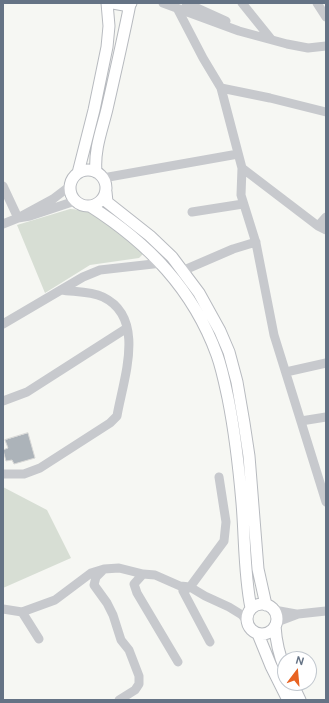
<!DOCTYPE html>
<html>
<head>
<meta charset="utf-8">
<style>
  body { margin:0 }
  #map { position:relative; width:329px; height:703px; overflow:hidden; background:#f6f7f3; font-family:"DM Sans",sans-serif }
  canvas { display:block }
  .frame { position:absolute; inset:0; border:4px solid #657385; pointer-events:none }
  .north { position:absolute; left:277px; top:651px; width:40px; height:40px; box-sizing:border-box; background:#fff; border:1px solid #c1c7ce; border-radius:50%; rotate:16deg; font-size:11px; font-weight:700; line-height:16px; text-align:center; color:#657385 }
  .north::after { content:''; display:block; margin:auto; width:14px; height:18px; background:#e86322; clip-path:polygon(50% 0,100% 100%,50% 72%,0 100%) }
</style>
</head>
<body>
<div id="map">
<canvas width="329" height="703"></canvas>
<div class="frame"></div>
<div class="north">N</div>
</div>
<script>
const ctx = document.querySelector('canvas').getContext('2d');
ctx.lineJoin = 'round';
function fill(path, color) {
  ctx.fillStyle = color;
  ctx.fill(path, 'evenodd');
}
function strokePath(path, color, width, dash) {
  ctx.strokeStyle = color;
  ctx.lineWidth = width;
  ctx.lineCap = dash ? 'butt' : 'round';
  ctx.setLineDash(dash || []);
  ctx.stroke(path);
}
fill(new Path2D(`
  M70 209C80 210 89 210 97 215 112 224 130 242 143 254L139 258 90 265 45 293 17 225Z
  M3 487 47 510 71 558 3 588Z`), '#d7ded4');
const building = new Path2D(`
  M28 433 35 458 14 464 12 460 6 461 3 450 8 448 5 440Z`);
fill(building, '#acb3b9');
strokePath(building, '#d8d8d6', 1);
const major = new Path2D(`
  M113 3 124 5 131 3
  M70 188a18 18 0 1 1 36 0a18 18 0 1 1-36 0Z
  M96 172C94 149 102 130 107 109 115 74 123 39 130 4
  M78 173 94 110 107 47 109 26 107 3
  M106 192 107 202 150 236 172 257 199 293 220 331 229 352 237 382 244 423 249 456 258 569 266 605
  M90 206C148 243 193 289 217 355 222 369 225 384 228 398 235 433 239 468 242 503 245 538 244 574 251 608
  M247 619a15 15 0 1 1 30 0a15 15 0 1 1-30 0Z
  M275 626C276 642 279 655 285 669
  M258 634 271 666 288 700
  M292 683 300 700`);
strokePath(major, '#b7babf', 13);
strokePath(new Path2D(`
  M163 3 239 31 287 44 308 48 326 46
  M186 3 226 21
  M242 3 271 39
  M317 3 326 17
  M177 8 203 58 221 88 242 168 241 195 256 243 274 335 326 502
  M221 88 270 98 326 112
  M242 168 318 226 326 230
  M103 178 238 154
  M3 186 18 218 3 224
  M70 186 53 199 18 218 30 216 75 201
  M192 212 243 204
  M318 226 326 217
  M182 271 233 249 256 242
  M3 324 83 277 100 270 162 263
  M286 372 326 363
  M3 401 27 392 127 328
  M301 421 326 417
  M3 474H24L40 468 110 423 117 416C123 380 147 318 103 297 90 291 75 292 61 290
  M104 569 96 577 94 585 107 603 113 615 121 640 129 650 139 676V684L135 690 119 700
  M3 609 22 612 55 600 91 573 104 569 119 568 143 574
  M274 610 296 614
  M22 612 39 639
  M277 622 298 614 326 611
  M210 642 183 591 190 587 224 541 226 522 219 477
  M178 662 137 593 134 584 143 574 155 575 180 586 190 587 205 596 229 607 242 615 247 621`), '#c7c9cd', 9);
strokePath(major, '#fff', 11);
</script>
</body>
</html>
